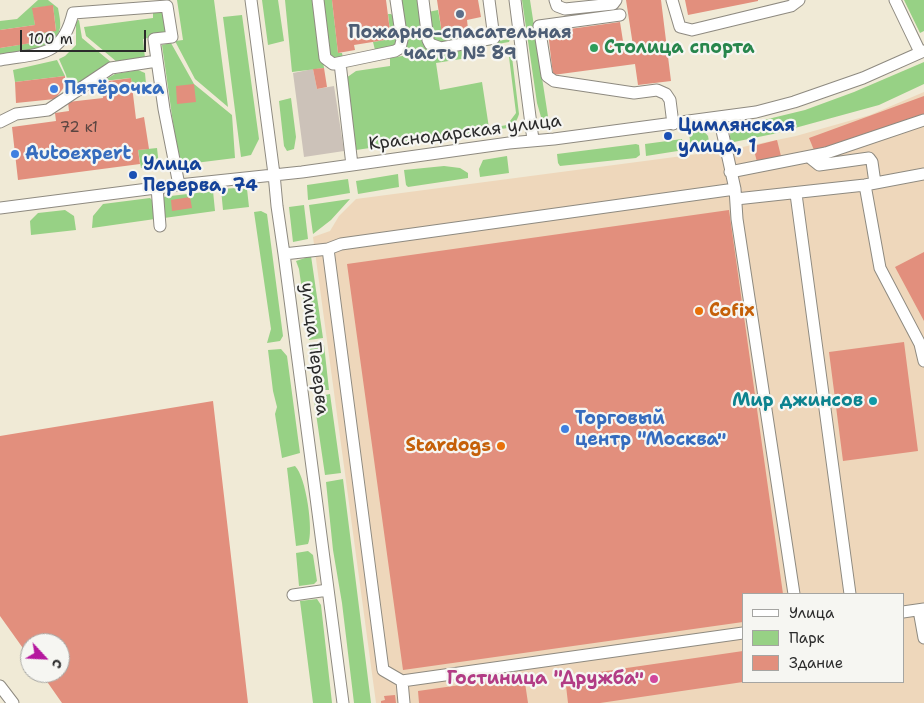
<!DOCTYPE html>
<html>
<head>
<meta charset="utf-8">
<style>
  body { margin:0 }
  #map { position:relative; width:924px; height:703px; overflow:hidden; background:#f0ead6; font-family:"Shantell Sans",sans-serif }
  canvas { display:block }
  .legend { position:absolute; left:742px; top:593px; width:162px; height:90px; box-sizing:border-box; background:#f6f6f2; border:1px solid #a5a5a2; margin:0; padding:6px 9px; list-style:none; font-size:15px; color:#2b2b2b }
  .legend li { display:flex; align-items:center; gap:10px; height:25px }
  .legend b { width:25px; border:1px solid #a5a5a2 }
  .north { position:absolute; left:20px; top:633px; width:50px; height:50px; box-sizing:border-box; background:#f6f6f2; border:1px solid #a5a5a2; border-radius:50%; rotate:115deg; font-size:14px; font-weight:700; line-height:20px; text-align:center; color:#2b2b2b }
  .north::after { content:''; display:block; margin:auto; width:18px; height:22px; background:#b5179e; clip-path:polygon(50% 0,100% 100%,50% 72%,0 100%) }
  .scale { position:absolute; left:20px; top:30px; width:126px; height:22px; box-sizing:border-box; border:2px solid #2b2b2b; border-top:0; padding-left:6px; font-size:15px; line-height:18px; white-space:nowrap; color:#2b2b2b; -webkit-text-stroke:4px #f6f6f2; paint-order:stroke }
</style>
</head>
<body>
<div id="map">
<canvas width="924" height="703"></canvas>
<ul class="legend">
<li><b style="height:6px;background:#fff"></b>Улица</li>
<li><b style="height:14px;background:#97d185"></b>Парк</li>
<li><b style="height:14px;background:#e28f7d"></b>Здание</li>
</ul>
<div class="north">С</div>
<div class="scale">100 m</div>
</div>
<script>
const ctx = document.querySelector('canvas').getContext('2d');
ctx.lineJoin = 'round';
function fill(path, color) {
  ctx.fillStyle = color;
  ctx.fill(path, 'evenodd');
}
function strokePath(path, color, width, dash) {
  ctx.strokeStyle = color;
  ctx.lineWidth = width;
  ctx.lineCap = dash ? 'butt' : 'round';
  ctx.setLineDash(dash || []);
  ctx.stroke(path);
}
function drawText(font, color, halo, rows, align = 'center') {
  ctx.font = font + ' "Shantell Sans",sans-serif';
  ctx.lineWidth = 4.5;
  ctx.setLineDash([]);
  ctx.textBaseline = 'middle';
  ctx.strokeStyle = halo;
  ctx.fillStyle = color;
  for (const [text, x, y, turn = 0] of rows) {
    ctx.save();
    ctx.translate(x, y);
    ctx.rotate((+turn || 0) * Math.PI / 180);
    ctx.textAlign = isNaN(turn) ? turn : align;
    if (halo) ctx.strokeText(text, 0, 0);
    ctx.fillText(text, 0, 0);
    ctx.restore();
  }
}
fill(new Path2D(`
  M924 92V703H376L313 237 330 231 339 216 356 199 728 150 796 136 870 115ZM743 594H903V682H743Z`), '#eed7bb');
fill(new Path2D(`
  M313 69 317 89 334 86 344 151 304 157 293 73Z`), '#ccc2b9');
fill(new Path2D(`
  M38 0H48L58 8C59 14 61 22 60 28 55 51 18 51 0 54V48L37 42 36 34 56 30 53 6 33 8 35 25 0 30V21L17 19Z
  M177 0H214L228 107 195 79 175 41 183 40Z
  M262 0H278L284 41 268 45Z
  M285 0H315L324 68 292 72Z
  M322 0H332L338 53H342L343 58 338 59 330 55Z
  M401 0H421L427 46 461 47 510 39 509 42 474 48V57L436 63 440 90 482 82 489 128 507 125 516 113 509 57H512L519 114C517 121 514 125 508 128L356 150 346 78 356 71 390 66V58L408 55Z
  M522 0H530L549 123H544L541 117 537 103Z
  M904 0H924V31L920 33Z
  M165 10 167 34 143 39 145 58 117 62 86 36 84 27 153 18V13Z
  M438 10 442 33 461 31 462 41 445 44 432 42 428 12Z
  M388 14H391L395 18 398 44 394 48 375 50 373 42 391 39Z
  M242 15 259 139 251 155 241 157 223 17Z
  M79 20 82 38 112 63 70 91 66 75 59 59 65 56 76 45V21Z
  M171 43 194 84 232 115 235 158 179 165 162 45Z
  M57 60 65 76 15 82 13 70Z
  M924 62V84L879 105 773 134 729 143 731 128 805 110 854 92Z
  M138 70 145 73 146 84 145 86 132 88 131 78 103 81 115 74Z
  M291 98 296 137 294 149 287 151 284 146 279 101Z
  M703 130 708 136 710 147 691 150 689 132Z
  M682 139 684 150 646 156 645 144Z
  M636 144 639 145 640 155 636 158 560 166 558 163 557 154Z
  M157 148 159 166 141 168 138 150Z
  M507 156 509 173 480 177 479 169 483 160Z
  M444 166 460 168 468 173V178L408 187 406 185 404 170Z
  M398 174 399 187 358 194 356 181Z
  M348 179 350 193 308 200 307 185Z
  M236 188 247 189 249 207 223 210 221 189Z
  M213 191 215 211 164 218 162 197Z
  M150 198 153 201 155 219 92 228 93 216 103 204Z
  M350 199 331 220 313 234 309 205Z
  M304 205 308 239 293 242 289 207Z
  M65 210 74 216 76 230 31 235 30 221 38 213Z
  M261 211 267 214 283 336 280 341 267 343 271 329 254 212Z
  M311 256 323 338 309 340 299 269 296 261Z
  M324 345 329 390H323L322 388 314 389 310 347Z
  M281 349 287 356 300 453 282 458 275 414 277 407 273 391 268 350Z
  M330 394 341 473 325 475 314 400 323 398 325 395Z
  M295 466C306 476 314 532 308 544L296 546 287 468Z
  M343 479 371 703H354L342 603 333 550 326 482Z
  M308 551 313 555 317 581 314 584 299 586 296 553Z
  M317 599 321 605 332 703H313L300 601Z`), '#97d185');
fill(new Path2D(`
  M332 0H386L391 39 354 45 355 50 338 53Z
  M437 0H478L481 17 467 20 468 29 442 34Z
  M626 0H661L671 81 638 85 635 64 553 75 548 32 620 22 625 54 634 52Z
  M685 0H758V1L688 15Z
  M53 5 56 31 36 34 38 42 0 48V30L35 25 32 8Z
  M324 68 327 87 317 89 313 69Z
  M65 76V86L55 99 16 103 15 82Z
  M131 78 136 119 144 117 149 149 138 150 140 164 18 180 12 127 56 121 55 113 69 111 68 102 103 98 101 82Z
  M194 84 196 102 177 104 176 86Z
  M924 96V115L816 155 809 138Z
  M777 140 781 156 757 162 753 146Z
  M190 197 192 208 172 211 171 200Z
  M729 210 783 594H743V622L403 670 347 264Z
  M924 252V321L895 267Z
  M904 342 918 451 843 461 829 352Z
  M213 401 248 703H62L41 673H60V643H30V658L0 616V436Z
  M743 651V682L600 703H568L565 677Z
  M524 676 528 703H419L418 691Z
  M395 695 396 703H381V701L385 700 384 696Z`), '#e28f7d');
const minor = new Path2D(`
  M251 0 274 174 277 206 284 254 343 703
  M318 0 325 58 333 64 395 51 400 48 402 40 396 0
  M423 0 428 40 430 44 441 48 494 38 489 0
  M515 0 533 140
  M555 0 557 6 565 9 613 4 616 0
  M672 0 680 27 692 30 791 6 799 0
  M895 0 920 52
  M620 15 539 26 547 76 554 81 634 93 657 90 666 94 670 100 673 124
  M0 60C39 53 62 58 73 13L167 6 172 37 154 39 164 109 179 185
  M340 63 352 165
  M719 117 735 189 737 219 794 594
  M0 122 16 114 48 110 111 68 157 61
  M809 157 819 165 869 158 872 162 875 183
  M730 172 826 153 924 120
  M865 185 880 268 920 344 924 361
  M157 187 160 226
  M796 194 850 594
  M736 199 865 185 924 174
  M0 208 179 185 302 172 509 143 554 139 756 112 794 102 863 78 924 51
  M328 249 383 670 402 681
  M284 254 328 249 341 244 735 189
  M293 595 328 590
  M919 610 924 638
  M903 612 924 609
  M0 686 13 703
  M404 703 402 681 743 633`);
strokePath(minor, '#8e8a80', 13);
strokePath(minor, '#fff', 11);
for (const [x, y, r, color] of [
  [460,14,5,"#5c6f8a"],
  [594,48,5,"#2e9e5b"],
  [54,89,5,"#3f7fe0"],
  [668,136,5,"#1a4fb4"],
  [15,154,5,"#3f7fe0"],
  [133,175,5,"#1a4fb4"],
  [699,311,5,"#e8710a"],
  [873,401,5,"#0f9aa8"],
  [565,429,5,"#3f7fe0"],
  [501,446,5,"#e8710a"],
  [654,679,5,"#d1479c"]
]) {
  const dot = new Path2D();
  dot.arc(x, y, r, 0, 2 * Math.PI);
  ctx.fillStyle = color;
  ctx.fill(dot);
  strokePath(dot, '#f6f6f2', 2);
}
drawText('15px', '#594440', null, [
  ["72 к1",79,128]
]);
drawText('bold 18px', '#4e5e75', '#f6f6f2', [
  ["Пожарно-спасательная",460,33],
  ["часть № 89",460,54]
]);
drawText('bold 18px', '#27864d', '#f6f6f2', [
  ["Столица спорта",604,48]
], 'left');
drawText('bold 18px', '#366cbe', '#f6f6f2', [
  ["Пятёрочка",64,89],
  ["Autoexpert",25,154],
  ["Торговый",575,419],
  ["центр \"Москва\"",575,440]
], 'left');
drawText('bold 18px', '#164399', '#f6f6f2', [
  ["Цимлянская",678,126],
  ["улица, 1",678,147],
  ["Улица",143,165],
  ["Перерва, 74",143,186]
], 'left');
drawText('18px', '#2b2b2b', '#f6f6f2', [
  ["Краснодарская улица",465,133,-7],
  ["улица Перерва",314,349,83]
]);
drawText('bold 18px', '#c56008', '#f6f6f2', [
  ["Cofix",709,311],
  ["Stardogs",491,446,"right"]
], 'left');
drawText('bold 18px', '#0d838f', '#f6f6f2', [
  ["Мир джинсов",863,401]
], 'right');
drawText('bold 18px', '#b23c85', '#f6f6f2', [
  ["Гостиница \"Дружба\"",644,679]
], 'right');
</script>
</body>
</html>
